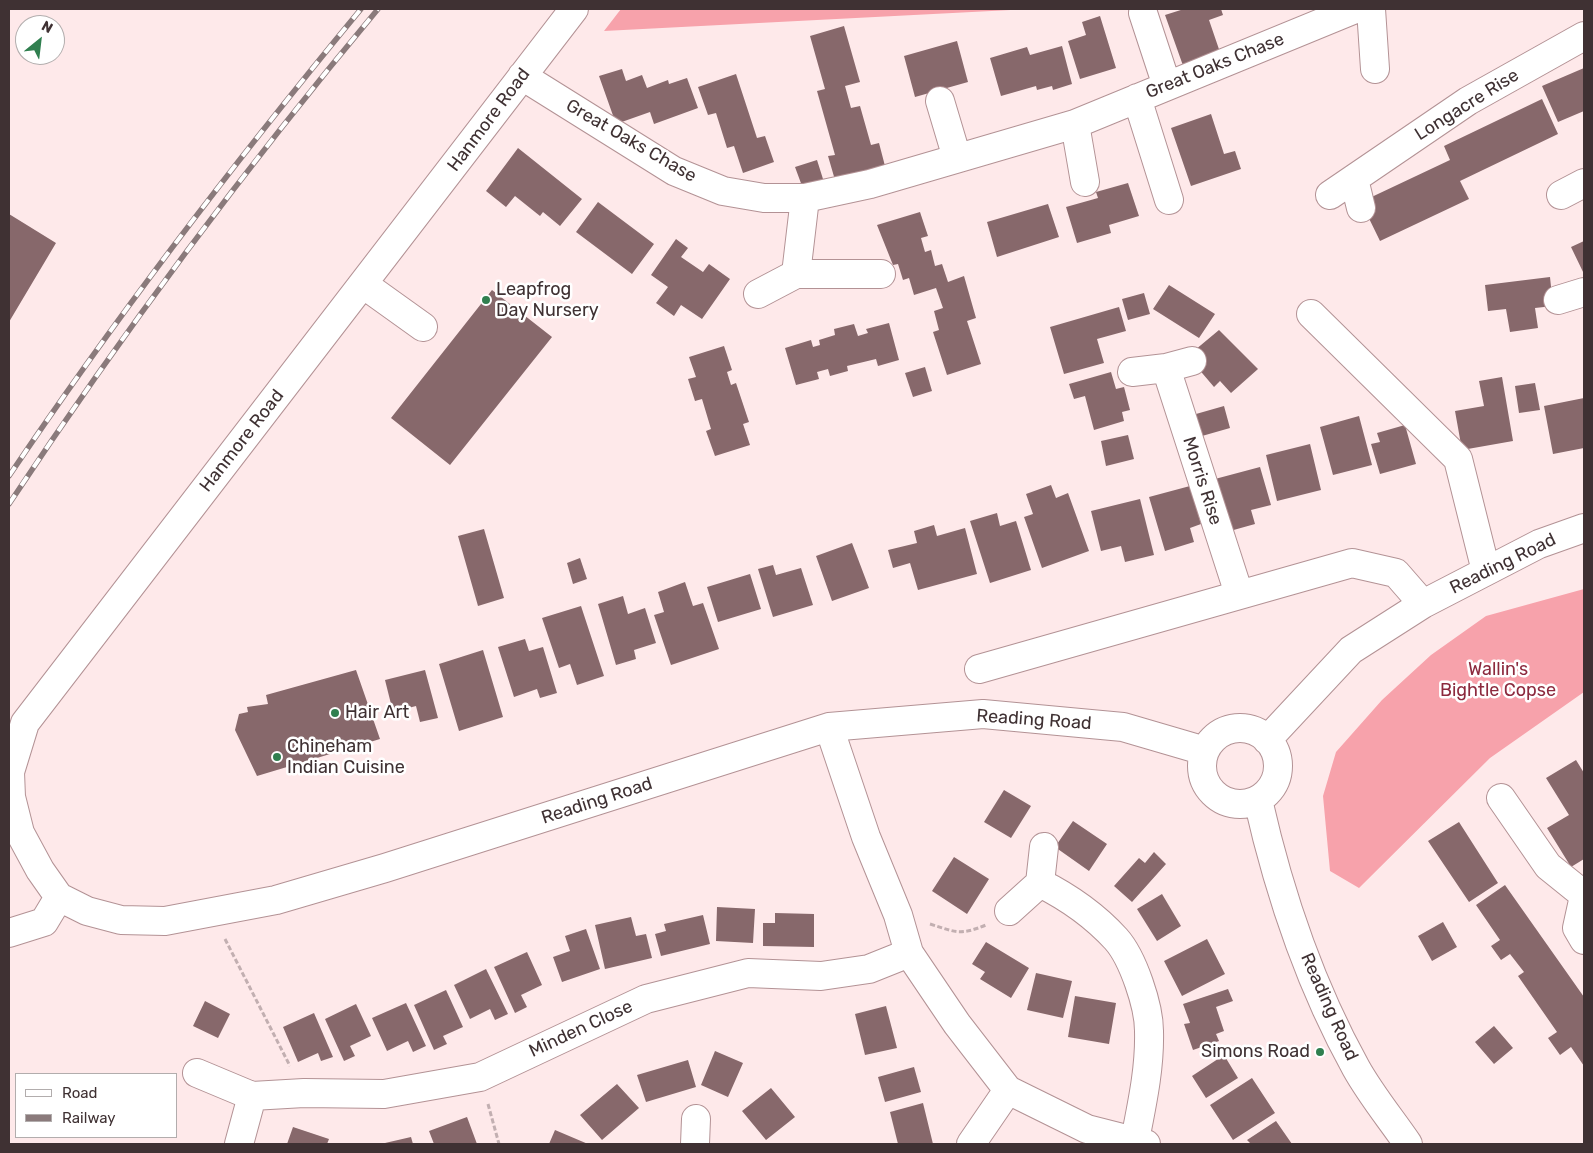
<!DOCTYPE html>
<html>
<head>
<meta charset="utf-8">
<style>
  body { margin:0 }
  #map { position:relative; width:1593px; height:1153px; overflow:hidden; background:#fee9ea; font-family:Rubik,sans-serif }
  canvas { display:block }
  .frame { position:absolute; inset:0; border:10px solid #3f3133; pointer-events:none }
  .legend { position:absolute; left:15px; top:1073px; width:162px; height:65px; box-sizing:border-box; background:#fff; border:1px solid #b2adad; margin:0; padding:6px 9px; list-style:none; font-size:15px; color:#3f3133 }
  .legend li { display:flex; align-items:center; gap:10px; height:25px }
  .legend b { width:25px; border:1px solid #b2adad }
  .north { position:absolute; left:15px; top:15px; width:50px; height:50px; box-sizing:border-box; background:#fff; border:1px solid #b2adad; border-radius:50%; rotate:29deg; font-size:14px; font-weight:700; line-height:20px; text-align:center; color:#3f3133 }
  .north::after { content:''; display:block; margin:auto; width:18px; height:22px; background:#307f4f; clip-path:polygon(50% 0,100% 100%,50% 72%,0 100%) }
</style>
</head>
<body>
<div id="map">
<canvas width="1593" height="1153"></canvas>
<div class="frame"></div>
<ul class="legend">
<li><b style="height:6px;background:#fff"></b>Road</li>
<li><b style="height:6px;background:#8a7a7b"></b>Railway</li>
</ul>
<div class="north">N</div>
</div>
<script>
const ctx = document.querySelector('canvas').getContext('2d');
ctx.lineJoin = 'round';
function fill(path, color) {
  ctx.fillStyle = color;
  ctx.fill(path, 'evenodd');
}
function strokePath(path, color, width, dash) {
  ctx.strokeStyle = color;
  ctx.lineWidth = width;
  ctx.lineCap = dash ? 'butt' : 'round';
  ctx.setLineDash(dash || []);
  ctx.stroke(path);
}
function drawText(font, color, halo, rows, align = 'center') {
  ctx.font = font + ' Rubik,sans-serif';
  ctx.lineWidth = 5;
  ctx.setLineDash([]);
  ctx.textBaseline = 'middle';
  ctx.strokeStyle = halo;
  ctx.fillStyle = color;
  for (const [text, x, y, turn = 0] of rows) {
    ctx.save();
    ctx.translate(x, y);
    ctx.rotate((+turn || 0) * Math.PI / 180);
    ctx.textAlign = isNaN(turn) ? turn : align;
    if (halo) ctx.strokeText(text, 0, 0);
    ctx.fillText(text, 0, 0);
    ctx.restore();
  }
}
fill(new Path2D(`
  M621 9H1030L604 31Z
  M1584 589V692L1490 758 1359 888 1330 871 1323 796 1336 752 1382 700 1431 655 1486 616Z`), '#f7a2ab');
fill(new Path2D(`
  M1184 9H1221L1223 15 1209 20 1223 61 1186 74 1165 15Z
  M1100 16 1116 68 1080 79 1068 41 1086 35 1082 22Z
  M844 26 860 82 845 86 851 108 860 106 871 145 879 143 885 166 835 180 828 156 835 155 817 91 825 89 810 36Z
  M957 41 968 82 915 97 904 56Z
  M1062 46 1072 84 1053 90 1052 86 1037 90 1036 86 1001 96 990 58 1027 47 1030 55Z
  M1584 68V111L1558 122 1542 86Z
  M622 69 626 81 642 75 647 88 668 80 669 84 687 78 698 108 654 124 650 112 616 124 599 76Z
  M736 74 757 138 765 136 774 162 743 173 734 146 727 148 716 113 708 115 698 87Z
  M1542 99 1558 134 1460 181 1469 199 1380 241 1361 202 1450 160 1444 146Z
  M1211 114 1224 154 1235 151 1241 169 1191 186 1171 128Z
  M518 148 582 199 560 226 543 212 540 216 515 196 506 207 486 191Z
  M817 160 823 179 802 186 795 167Z
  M1128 183 1139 216 1109 225 1111 233 1077 243 1066 207 1098 198 1096 192Z
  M598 202 654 244 632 274 576 232Z
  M1048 204 1059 237 997 257 987 222Z
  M920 212 928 236 921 238 925 252 931 250 935 266 942 264 948 282 964 276 976 318 967 321 981 364 947 375 933 332 939 330 934 311 943 308 936 288 914 295 909 278 903 280 898 264 893 265 877 225Z
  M9 214 56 243 9 322Z
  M676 239 688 248 681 257 703 272 709 264 730 279 702 319 681 305 674 316 656 303 668 287 651 275Z
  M1584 241V274L1571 247Z
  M1550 277 1553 306 1535 308 1538 328 1510 332 1506 309 1488 311 1485 285Z
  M1169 285 1215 314 1199 338 1153 309Z
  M492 290 552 337 450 465 391 418Z
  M1144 293 1150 314 1128 320 1122 299Z
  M1119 307 1126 331 1097 339 1104 363 1064 374 1050 327Z
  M889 323 899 360 878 366 876 359 847 366 848 371 830 376 828 369 817 372 819 379 796 385 785 348 811 340 813 347 820 345 819 340 835 335 834 329 854 324 858 336 868 333 866 329Z
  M1219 330 1258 369 1231 393 1220 381 1214 387 1197 367 1195 350Z
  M724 346 732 370 727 372 731 385 736 383 749 422 743 424 750 445 715 456 706 431 711 429 702 399 695 401 688 379 696 377 689 357Z
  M925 367 932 391 913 397 905 373Z
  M1111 372 1116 389 1124 387 1130 410 1122 412 1124 421 1094 430 1085 396 1074 399 1069 384Z
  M1502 377 1513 441 1462 450 1455 411 1484 406 1479 381Z
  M1535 383 1540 410 1519 413 1515 386Z
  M1584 398V448L1553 454 1544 406Z
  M1224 406 1230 428 1202 436 1196 414Z
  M1359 416 1372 465 1333 475 1320 427Z
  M1405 425 1416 464 1380 474 1371 444 1380 442 1377 433Z
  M1128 435 1134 459 1106 466 1101 441Z
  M1310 444 1321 490 1277 501 1266 455Z
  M1260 467 1271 505 1251 510 1255 524 1230 531 1215 479Z
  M1051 485 1056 498 1068 493 1089 551 1042 568 1024 517 1033 514 1026 494Z
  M1190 486 1201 524 1190 528 1194 542 1165 551 1149 497Z
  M1140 499 1154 555 1125 562 1121 546 1101 551 1091 511Z
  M997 513 1000 526 1016 521 1031 570 990 583 970 521Z
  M934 525 937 536 965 528 977 574 918 590 910 563 893 568 888 550 917 543 914 531Z
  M484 529 504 598 478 606 458 536Z
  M852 543 869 588 832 601 816 556Z
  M580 558 587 579 573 584 567 563Z
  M773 565 776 575 801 568 813 605 773 617 758 569Z
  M750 574 761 609 718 622 707 587Z
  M685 582 693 606 703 603 719 649 671 665 654 615 664 612 658 592Z
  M623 596 628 614 645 608 656 643 634 650 636 659 616 665 598 604Z
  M581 606 604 676 577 685 570 664 559 668 542 618Z
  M525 639 529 651 543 647 557 693 540 698 537 689 514 697 498 647Z
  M483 650 503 717 459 731 439 664Z
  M356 670 380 739 257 776 235 730 239 714 248 712 247 707 268 704 266 695Z
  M425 670 438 718 420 722 416 706 393 712 385 680Z
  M1576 760 1584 773V859L1571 867 1547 828 1569 815 1546 778Z
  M1004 790 1031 806 1011 838 984 822Z
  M1073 821 1107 844 1089 871 1055 847Z
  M1459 822 1498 883 1469 902 1428 841Z
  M1154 852 1166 864 1132 902 1114 886 1139 858 1145 863Z
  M954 857 989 879 967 914 932 891Z
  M1505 885 1584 997V1066L1571 1047 1560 1055 1548 1038 1557 1032 1518 976 1524 972 1510 954 1501 960 1491 946 1500 940 1476 905Z
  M1162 894 1181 926 1157 941 1137 909Z
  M717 907 755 909 753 943 716 941Z
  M775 913 814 914V947L763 946V923H775Z
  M703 915 710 944 661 956 655 934 666 931 664 924Z
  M631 917 636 936 646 934 652 958 605 969 595 925Z
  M1443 922 1457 947 1432 961 1418 936Z
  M586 929 600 969 562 982 553 957 570 951 565 936Z
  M1207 939 1225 974 1182 996 1164 961Z
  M986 942 1029 968 1011 998 980 979 985 972 972 964Z
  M527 952 542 985 521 995 527 1007 515 1013 494 967Z
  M486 969 508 1014 495 1020 490 1009 470 1019 454 985Z
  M1036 973 1072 981 1063 1018 1027 1010Z
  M1228 989 1233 1001 1216 1007 1224 1031 1216 1034 1219 1041 1193 1050 1184 1024 1190 1023 1183 1004Z
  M446 990 463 1027 443 1036 447 1044 434 1050 414 1005Z
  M1075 996 1116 1003 1109 1044 1068 1037Z
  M205 1001 230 1014 218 1038 193 1026Z
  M406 1003 426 1046 413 1052 408 1041 387 1051 372 1018Z
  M356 1004 371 1036 350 1046 355 1056 344 1061 325 1019Z
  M886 1006 897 1048 865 1055 855 1014Z
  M314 1013 333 1057 321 1061 318 1053 298 1062 283 1027Z
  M1494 1026 1513 1048 1494 1064 1475 1042Z
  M715 1051 743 1063 728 1097 701 1085Z
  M1224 1055 1238 1078 1206 1098 1192 1076Z
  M688 1060 696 1087 646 1102 637 1075Z
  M914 1067 921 1092 885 1102 878 1077Z
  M1252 1078 1275 1113 1233 1140 1210 1105Z
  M617 1084 639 1108 602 1140 580 1115Z
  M771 1088 795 1117 766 1140 742 1111Z
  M923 1103 933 1144H898L890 1112Z
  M467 1117 477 1144H434L429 1131Z
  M1276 1121 1292 1144H1251L1247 1140Z
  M293 1127 329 1139 327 1144H287Z
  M555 1130 588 1144H549Z
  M411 1137 413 1144H385V1143Z`), '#87686b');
const minor = new Path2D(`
  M574 9 25 723 10 772 11 797 20 833 40 870 59 897 87 911 121 920 165 921 276 900 385 868 829 727 983 714 1123 727 1205 751
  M1371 9 1375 69
  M1143 13 1167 86
  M522 76 674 171 723 191 764 198H805L870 184 1075 124 1355 9
  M1137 98 1169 200
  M940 101 957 158
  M1075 124 1085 182
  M1354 179 1361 208
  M1330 195 1468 101 1584 36
  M1561 195 1584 183
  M796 274 805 198
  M363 284 423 327
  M758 294 796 274H881
  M1558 300 1584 292
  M1311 314 1458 459 1486 571
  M1166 368 1239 594
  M1132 372 1166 368 1192 361
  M979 669 1352 563 1396 573 1423 604
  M829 727 866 837 898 915 909 953 957 1024 1008 1090 1087 1129 1146 1144
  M1202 766a38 38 0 1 1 76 0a38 38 0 1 1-76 0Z
  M1267 740 1351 650 1423 604 1539 544 1584 528
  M1501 798 1548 866 1584 895
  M1258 800C1279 893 1310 985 1356 1068 1371 1095 1391 1119 1408 1144
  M1040 883C1068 897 1095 916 1116 939 1133 958 1149 1006 1149 1031 1150 1068 1142 1104 1135 1140
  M1584 896 1577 928 1584 940
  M1009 911 1040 883 1044 847
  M9 933 44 922 59 897
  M197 1073 252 1096 304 1093 384 1094 480 1077 646 999 748 973 821 976 869 969 909 953
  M239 1144 252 1096
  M695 1144 696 1119
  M971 1144 1008 1090`);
strokePath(minor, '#b39295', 30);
strokePath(new Path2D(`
  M930 924C956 932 959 936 986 925
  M225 939 290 1066
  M488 1104 499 1144`), '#c2afb1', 3, [5, 2.5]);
strokePath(minor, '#fff', 28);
const rail = new Path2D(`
  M9 476C118 314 237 159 361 9
  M9 504C123 332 246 167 378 9`);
strokePath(rail, '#8a7a7b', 5.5);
strokePath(rail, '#fff', 4, [11]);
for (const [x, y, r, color] of [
  [486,300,5,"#307f4f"],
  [335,713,5,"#307f4f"],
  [277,757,5,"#307f4f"],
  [1320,1052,5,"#307f4f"]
]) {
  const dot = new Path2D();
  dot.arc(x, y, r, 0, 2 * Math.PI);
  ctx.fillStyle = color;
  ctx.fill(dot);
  strokePath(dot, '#fff', 2);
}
drawText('18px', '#3f3133', '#fff', [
  ["Great Oaks Chase",1215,66,-22],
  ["Longacre Rise",1467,105,-32],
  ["Hanmore Road",489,120,-53],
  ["Great Oaks Chase",631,141,30],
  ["Hanmore Road",242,441,-52],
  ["Morris Rise",1202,481,72],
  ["Reading Road",1503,564,-26],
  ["Reading Road",1034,720,4],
  ["Reading Road",597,801,-18],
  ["Reading Road",1329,1007,66],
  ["Minden Close",581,1029,-25]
]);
drawText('18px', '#3f3133', '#fff', [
  ["Leapfrog",496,290],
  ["Day Nursery",496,311],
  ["Hair Art",345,713],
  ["Chineham",287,747],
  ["Indian Cuisine",287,768],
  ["Simons Road",1310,1052,"right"]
], 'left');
drawText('18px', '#8c2a3e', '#fff', [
  ["Wallin's",1498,670],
  ["Bightle Copse",1498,691]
]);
</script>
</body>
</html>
